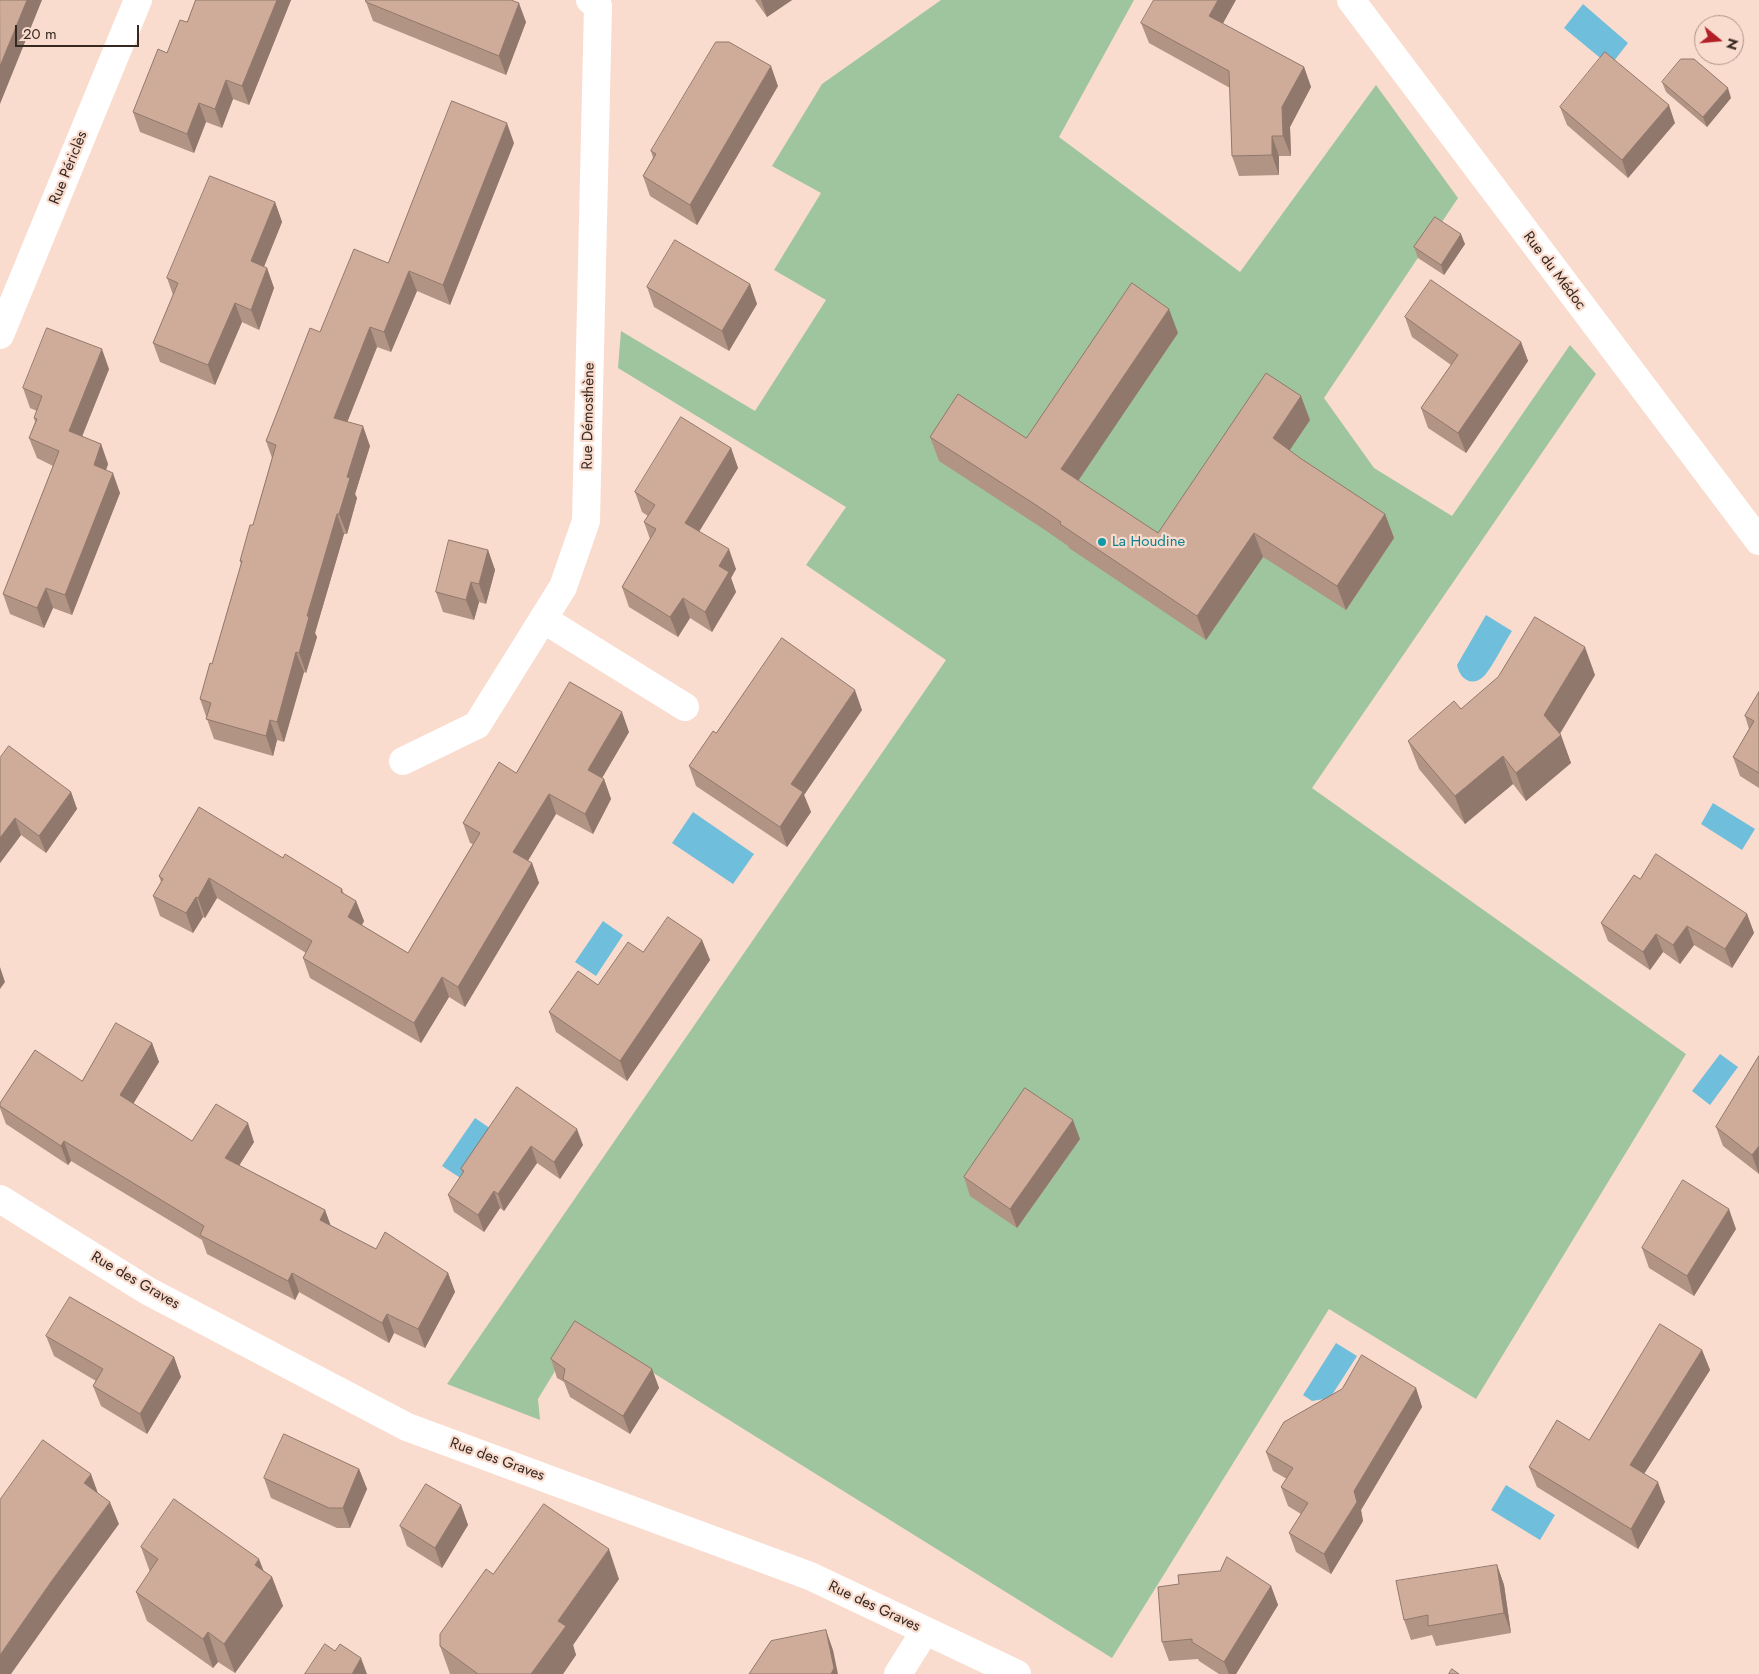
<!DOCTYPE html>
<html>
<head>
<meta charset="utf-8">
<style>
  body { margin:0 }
  #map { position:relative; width:1759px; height:1674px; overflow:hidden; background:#fadcce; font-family:Jost,sans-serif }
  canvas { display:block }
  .north { position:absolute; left:1694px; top:15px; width:50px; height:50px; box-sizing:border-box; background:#fadcce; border:1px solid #ac9489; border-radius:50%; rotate:107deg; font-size:14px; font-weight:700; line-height:20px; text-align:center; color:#362922 }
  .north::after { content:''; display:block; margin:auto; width:18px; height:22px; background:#b22027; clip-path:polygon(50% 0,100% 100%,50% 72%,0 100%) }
  .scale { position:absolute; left:15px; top:25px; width:124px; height:22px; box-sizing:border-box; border:2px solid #362922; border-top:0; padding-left:6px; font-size:15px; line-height:18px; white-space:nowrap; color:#362922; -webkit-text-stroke:4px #fadcce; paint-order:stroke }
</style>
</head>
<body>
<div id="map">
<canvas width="1759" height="1674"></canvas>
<div class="north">N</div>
<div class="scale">20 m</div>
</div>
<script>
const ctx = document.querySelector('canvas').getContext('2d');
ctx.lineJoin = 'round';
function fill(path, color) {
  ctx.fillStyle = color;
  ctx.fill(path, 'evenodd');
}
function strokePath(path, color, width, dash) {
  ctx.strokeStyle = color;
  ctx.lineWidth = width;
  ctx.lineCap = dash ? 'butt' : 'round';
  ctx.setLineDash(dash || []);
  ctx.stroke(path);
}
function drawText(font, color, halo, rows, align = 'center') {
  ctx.font = font + ' Jost,sans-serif';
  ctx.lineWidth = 4.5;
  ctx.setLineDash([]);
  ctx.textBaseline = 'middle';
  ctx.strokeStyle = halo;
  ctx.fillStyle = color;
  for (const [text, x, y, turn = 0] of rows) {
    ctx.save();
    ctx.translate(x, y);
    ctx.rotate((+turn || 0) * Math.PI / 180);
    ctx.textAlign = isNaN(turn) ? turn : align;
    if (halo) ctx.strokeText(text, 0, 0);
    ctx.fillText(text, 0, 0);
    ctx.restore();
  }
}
fill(new Path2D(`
  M941 0H1134L1059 137 1240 272 1376 85 1458 198 1324 398 1374 468 1452 516 1570 345 1596 374 1312 788 1686 1054 1476 1399 1329 1309 1112 1658 581 1328 538 1399 540 1420 447 1384 946 660 806 565 846 507 618 368 621 331 755 411 826 300 774 270 821 193 772 166 822 84Z`), '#9ec59e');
fill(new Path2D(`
  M1583 4 1628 43 1610 66 1564 28Z
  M1486 615 1512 631C1504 643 1494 664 1485 675 1473 688 1460 680 1457 665Z
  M1713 803 1755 829 1742 850 1701 824Z
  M693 812 754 854 733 884 672 843Z
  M603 921 623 935 596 976 575 962Z
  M1720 1054 1738 1067 1710 1105 1692 1091Z
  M475 1118 494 1131 462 1179 442 1166Z
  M1336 1343 1357 1356 1330 1398 1312 1401 1303 1395Z
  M1506 1485 1555 1515 1540 1540 1491 1510Z`), '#6fbedb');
strokePath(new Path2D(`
  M0 335 138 0
  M543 619 685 707
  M403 761 477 725 563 587 586 521 598 6 590 0
  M898 1674 925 1631`), '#fff', 28);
strokePath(new Path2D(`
  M1351 0 1759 541
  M0 1199 148 1291 407 1427 810 1576 1017 1674`), '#fff', 28);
fill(new Path2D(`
  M196 0H291L249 105 233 99 222 128 206 122 194 153 140 132 133 112 167 53 187 22Z
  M755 0H792L767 17Z
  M366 2 526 22 506 75 373 21Z
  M1141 23 1223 24 1304 67 1311 87 1290 127 1291 156H1279V175L1239 176 1232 156 1230 88 1149 43Z
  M1662 82 1731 98 1707 127 1666 92Z
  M778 86 697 225 650 196 643 176 653 158 651 151Z
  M1560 107 1675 123 1628 178 1567 125Z
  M514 143 450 305 417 291 391 352 377 347 347 422 370 446 355 494 357 498 347 534H344L315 633 317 637 306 673 304 672 284 742 277 740 273 756 214 739 200 699 212 664 241 564 240 561 253 525 272 458 266 441 320 332 388 263Z
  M275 202 282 222 264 267 267 268 274 288 259 330 242 322 215 385 160 362 153 343 173 295 167 278Z
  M1465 244 1444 275 1418 258 1414 247Z
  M750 284 757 304 729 351 654 307 647 287Z
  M1405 317 1521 342 1528 361 1466 453 1428 428 1421 408 1451 365 1412 337Z
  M1178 333 1078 480 1158 533 1310 420 1289 451 1385 514 1394 538 1346 610 1263 557 1206 640 1069 548 1068 546 1045 530 939 461 930 437 1026 438Z
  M109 369 82 437 101 444 108 464 106 470 120 493 72 615 53 608 44 628 10 614 3 594 53 466 37 458 29 438 35 422 34 418 37 411 30 408 23 388Z
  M731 448 738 468 699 532 736 569 731 578 736 592 712 632 690 618 678 637 629 607 622 587 650 539 644 522 648 516 642 512 635 492Z
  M488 550 495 570 486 604 479 602 474 620 443 612 436 592Z
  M1595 675 1560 734 1571 763 1526 801 1513 784 1465 824 1419 769 1408 741 1461 709Z
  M1759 692V788L1740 776 1733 757 1749 729 1745 716Z
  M862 710 804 795 811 812 787 847 696 786 689 766 716 733Z
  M629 732 602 778 604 779 611 799 593 834 556 814 528 861 532 863 539 883 465 1007 449 997 421 1043 310 978 303 958 306 953 217 898 205 918 203 917 193 933 160 916 153 896 161 882 159 876 283 858 342 889 344 894 356 901 364 921 362 925 408 953 473 844 470 843 463 823 516 773Z
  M0 758 71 792 77 809 46 853 21 835 0 863Z
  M1640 879 1747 914 1754 933 1732 968 1694 945 1680 964 1663 952 1650 970 1608 941 1601 923Z
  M702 940 710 960 627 1081 556 1032 549 1012 598 985 643 952Z
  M152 1043 159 1062 133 1103 192 1141 254 1142 239 1165 325 1210 330 1225 376 1249 448 1273 455 1292 425 1348 394 1333 389 1343 299 1292 295 1300 207 1254 202 1240 71 1161 68 1165 6 1124 0 1108V1103L82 1081Z
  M1759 1056V1174L1723 1146 1716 1127Z
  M517 1087 583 1145 560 1179 537 1163 504 1211 500 1208 484 1232 454 1212 448 1195 463 1174 461 1169Z
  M1080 1139 1017 1228 970 1196 964 1177Z
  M1736 1229 1694 1296 1649 1268 1642 1248Z
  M46 1336 174 1357 181 1377 147 1434 101 1406 93 1386 96 1381 54 1356Z
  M1702 1350 1710 1370 1644 1474 1665 1502 1638 1549 1537 1487 1529 1467 1589 1440Z
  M551 1359 652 1369 659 1388 630 1434 570 1397 564 1382 557 1378Z
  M1416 1388 1422 1407 1361 1510 1363 1521 1331 1574 1296 1552 1289 1533 1301 1514 1288 1506 1281 1487 1287 1479 1273 1471 1266 1452Z
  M359 1469 367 1489 350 1528H337L271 1498 264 1478Z
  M461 1505 468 1525 442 1568 407 1546 400 1526Z
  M141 1547 264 1571 272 1577 283 1606 235 1673 218 1662 213 1668 147 1621 136 1592 150 1572Z
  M1497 1565 1504 1585 1511 1633 1436 1646 1432 1635 1411 1640 1404 1620Z
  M493 1574 619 1579 573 1645 576 1655 563 1674H450L440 1646Z
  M1271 1586 1278 1605 1236 1674H1219L1199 1661 1198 1659 1169 1661 1162 1642Z`), '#b29484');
fill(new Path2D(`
  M27 0H42L0 104V66Z
  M277 0H291L249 105 242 86Z
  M761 0H792L767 17Z
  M1218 0H1236L1216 36 1209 16Z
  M519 3 526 22 506 75 499 56Z
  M771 66 778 86 697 225 690 205Z
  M1304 67 1311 87 1290 127 1291 156 1283 136 1282 107Z
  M226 80 233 99 222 128 215 109Z
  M1728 88 1731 98 1707 127 1703 117Z
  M199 103 206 122 194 153 187 134Z
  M1669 105 1675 123 1628 178 1622 160Z
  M507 123 514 143 450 305 443 285Z
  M1272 136 1279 156V175L1272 155Z
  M275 202 282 222 258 281 251 261Z
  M1461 234 1465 244 1444 275 1441 265Z
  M267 268 274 288 259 330 251 310Z
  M409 271 417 291 391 352 384 332Z
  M750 284 757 304 729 351 722 331Z
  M235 303 242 322 215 385 208 365Z
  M1169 309 1178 333 1070 493 1061 469Z
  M370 327 377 347 341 438 334 418Z
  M1521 342 1528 361 1466 453 1458 433Z
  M102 349 109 369 76 451 69 431Z
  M1301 396 1310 420 1281 463 1273 438Z
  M363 426 370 446 355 494 357 498 347 534 339 514 347 477Z
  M101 444 108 464 101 485 94 465Z
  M731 448 738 468 692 543 685 523Z
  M113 473 120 493 72 615 65 595Z
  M337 514 344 534 315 633 317 637 306 673 299 653 307 616Z
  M1385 514 1394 538 1346 610 1337 586Z
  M1254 533 1263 557 1206 640 1197 616Z
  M729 549 736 569 731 578 736 592 712 632 705 612 719 566Z
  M488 550 495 570 486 604 479 584Z
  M471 582 479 602 474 620 466 600Z
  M46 588 53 608 44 628 37 608Z
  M683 598 690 618 678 637 670 617Z
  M1585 647 1595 675 1557 738 1561 735 1571 763 1526 801 1516 773 1544 715Z
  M296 652 304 672 284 742 277 722Z
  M855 690 862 710 804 795 811 812 787 847 780 827 791 784Z
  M622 712 629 732 595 790 588 770Z
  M270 720 277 740 273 756 266 736Z
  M1503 756 1513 784 1465 824 1455 796Z
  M604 779 611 799 593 834 585 814Z
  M71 792 77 809 46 853 39 836Z
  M549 794 556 814 521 872 513 852Z
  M15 818 21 835 0 863V838Z
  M532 863 539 883 465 1007 458 987Z
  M209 878 217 898 205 918 198 898Z
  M196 897 203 917 193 933 186 913Z
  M356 901 364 921 355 937 348 917Z
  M1747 914 1754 933 1732 968 1725 949Z
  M1687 926 1694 945 1680 964 1673 945Z
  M1656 934 1663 952 1650 970 1643 952Z
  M702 940 710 960 627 1081 620 1061Z
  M0 967 5 982 0 989Z
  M442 977 449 997 421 1043 414 1023Z
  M152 1043 159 1062 127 1114 120 1095Z
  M1073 1120 1080 1139 1017 1228 1010 1209Z
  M248 1123 254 1142 232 1177 225 1158Z
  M577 1129 583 1145 560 1179 554 1162Z
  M64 1141 71 1161 68 1165 61 1146Z
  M531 1146 537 1163 504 1211 498 1194Z
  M1759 1146V1174L1752 1155Z
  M494 1191 500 1208 484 1232 478 1215Z
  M1729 1209 1736 1229 1694 1296 1687 1276Z
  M325 1210 332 1229 320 1220Z
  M292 1273 299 1292 295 1300 288 1281Z
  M448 1273 455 1292 425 1348 418 1329Z
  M387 1314 394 1333 389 1343 382 1323Z
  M1702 1350 1710 1370 1637 1485 1630 1465Z
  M174 1357 181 1377 147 1434 140 1414Z
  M652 1369 659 1388 630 1434 623 1416Z
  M1416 1388 1422 1407 1361 1510 1363 1521 1331 1574 1324 1554 1354 1491Z
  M359 1469 367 1489 350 1528 343 1508Z
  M91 1474 99 1496 84 1483Z
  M1658 1482 1665 1502 1638 1549 1631 1529Z
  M110 1502 119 1524 62 1602 11 1674H0V1655L53 1579Z
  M461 1505 468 1525 442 1568 435 1548Z
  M609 1549 619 1579 573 1645 576 1655 563 1674H531L558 1621Z
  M259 1559 268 1582 272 1577 283 1606 235 1673 224 1644 255 1565Z
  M1497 1565 1504 1585 1511 1633 1504 1613Z
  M1271 1586 1278 1605 1236 1674H1229L1224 1662Z
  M826 1630 833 1650 838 1674H831Z
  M208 1632 218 1662 213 1668 203 1639Z
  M361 1658 367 1674H352Z`), '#91786c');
const building = new Path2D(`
  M0 0H27L0 66Z
  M196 0H277L242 86 226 80 215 109 199 103 187 134 133 112 158 49 167 53 180 20 187 22Z
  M366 0H511L519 3 499 56 366 2Z
  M1154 0H1218L1209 16 1304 67 1282 107 1283 136H1272V155L1232 156 1229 71 1141 23Z
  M716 42H729L771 66 690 205 643 176 656 154 651 151Z
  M1605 52 1669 105 1622 160 1560 107Z
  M1681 59H1694L1728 88 1703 117 1662 82Z
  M452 101 507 123 443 285 409 271 384 332 370 327 334 418 363 426 347 477 350 478 339 514H337L307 616 309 617 299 653 296 652 277 722 270 720 266 736 206 719 211 703 200 699 210 663 212 664 242 561H240L250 525H253L276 445 266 441 310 328 320 332 354 249 388 263Z
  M210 176 275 202 251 261 267 268 251 310 235 303 208 365 153 343 178 283 167 278Z
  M1435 217 1461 234 1441 265 1414 247Z
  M675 240 750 284 722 331 647 287Z
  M1431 280 1521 342 1458 433 1421 408 1458 355 1405 317Z
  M1132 283 1169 309 1061 469 1158 533 1266 373 1301 396 1273 438 1300 458 1385 514 1337 586 1254 533 1197 616 1060 524 1061 522 1036 505 930 437 958 394 1026 438Z
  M47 328 102 349 69 431 101 444 94 465 113 473 65 595 46 588 37 608 3 594 59 451 29 438 37 419 34 418 42 396 23 388Z
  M681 417 731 448 685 523 729 549 719 566 729 572 705 612 683 598 670 617 622 587 656 529 644 522 655 505 635 492Z
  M449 540 488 550 479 584 471 582 466 600 436 592Z
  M1535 617 1585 647 1544 715 1561 735 1516 773 1503 756 1455 796 1408 741 1454 701 1461 709 1498 677Z
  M782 638 855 690 791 784 803 792 780 827 689 766 713 731 716 733Z
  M570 682 622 712 588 770 604 779 585 814 549 794 513 852 532 863 458 987 442 977 414 1023 303 958 312 941 209 878 198 898 196 897 186 913 153 896 163 879 159 876 199 807 283 858 285 854 342 889 341 892 356 901 348 917 408 953 480 833 463 823 499 762 516 773Z
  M1759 692V773L1733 757 1754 721 1745 716Z
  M9 746 71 792 39 836 15 818 0 838V758Z
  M1656 854 1747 914 1725 949 1687 926 1673 945 1656 934 1643 952 1601 923 1634 875 1640 879Z
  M668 917 702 940 620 1061 549 1012 578 971 598 985 628 942 643 952Z
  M116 1023 152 1043 120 1095 192 1141 216 1104 248 1123 225 1158 325 1210 320 1220 376 1249 385 1232 448 1273 418 1329 387 1314 382 1323 292 1273 288 1281 200 1235 204 1226 64 1141 61 1146 0 1106V1103L35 1050 82 1081Z
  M1759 1056V1146L1752 1155 1716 1127Z
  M517 1087 577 1129 554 1162 531 1146 498 1194 494 1191 478 1215 448 1195 464 1171 461 1169Z
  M1025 1088 1073 1120 1010 1209 964 1177Z
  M1683 1180 1729 1209 1687 1276 1642 1248Z
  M70 1297 174 1357 140 1414 93 1386 103 1369 46 1336Z
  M575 1321 652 1369 623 1416 563 1379 565 1369 551 1359Z
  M1660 1324 1702 1350 1630 1465 1658 1482 1631 1529 1529 1467 1557 1420 1589 1440Z
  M1362 1355 1416 1388 1354 1491 1357 1502 1324 1554 1289 1533 1308 1503 1281 1487 1293 1468 1266 1452 1284 1422 1342 1389Z
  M284 1434 359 1469 343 1508H329L264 1478Z
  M43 1440 91 1474 84 1483 110 1502 53 1579 0 1655V1500Z
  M426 1484 461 1505 435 1548 400 1526Z
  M174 1499 259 1559 255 1565 272 1577 224 1644 208 1632 203 1639 136 1592 158 1559 141 1547Z
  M544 1504 609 1549 558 1621 566 1626 531 1674H478L440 1646V1634L486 1569 493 1574Z
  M1227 1557 1271 1586 1224 1662 1192 1642V1639L1162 1642 1158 1587 1179 1584 1178 1575 1220 1571Z
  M1497 1565 1504 1613 1428 1626V1615L1404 1620 1396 1581Z
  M826 1630 834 1668 831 1674H749L771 1641Z
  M325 1644 335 1651 340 1644 361 1658 352 1674H305Z
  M1452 1669 1459 1674H1449Z`);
fill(building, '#cfac9a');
strokePath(building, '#91786c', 1);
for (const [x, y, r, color] of [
  [1102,542,5,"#0f9aa8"]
]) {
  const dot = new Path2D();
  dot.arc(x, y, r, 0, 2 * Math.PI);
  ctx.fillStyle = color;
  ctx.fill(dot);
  strokePath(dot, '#fadcce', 2);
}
drawText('15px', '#362922', '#fadcce', [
  ["Rue Périclès",69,168,-68],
  ["Rue du Médoc",1554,271,53],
  ["Rue Démosthène",589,416,-89],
  ["Rue des Graves",135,1281,30],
  ["Rue des Graves",497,1460,20],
  ["Rue des Graves",874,1607,25]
]);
drawText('15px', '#0d838f', '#fadcce', [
  ["La Houdine",1112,542]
], 'left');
</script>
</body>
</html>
